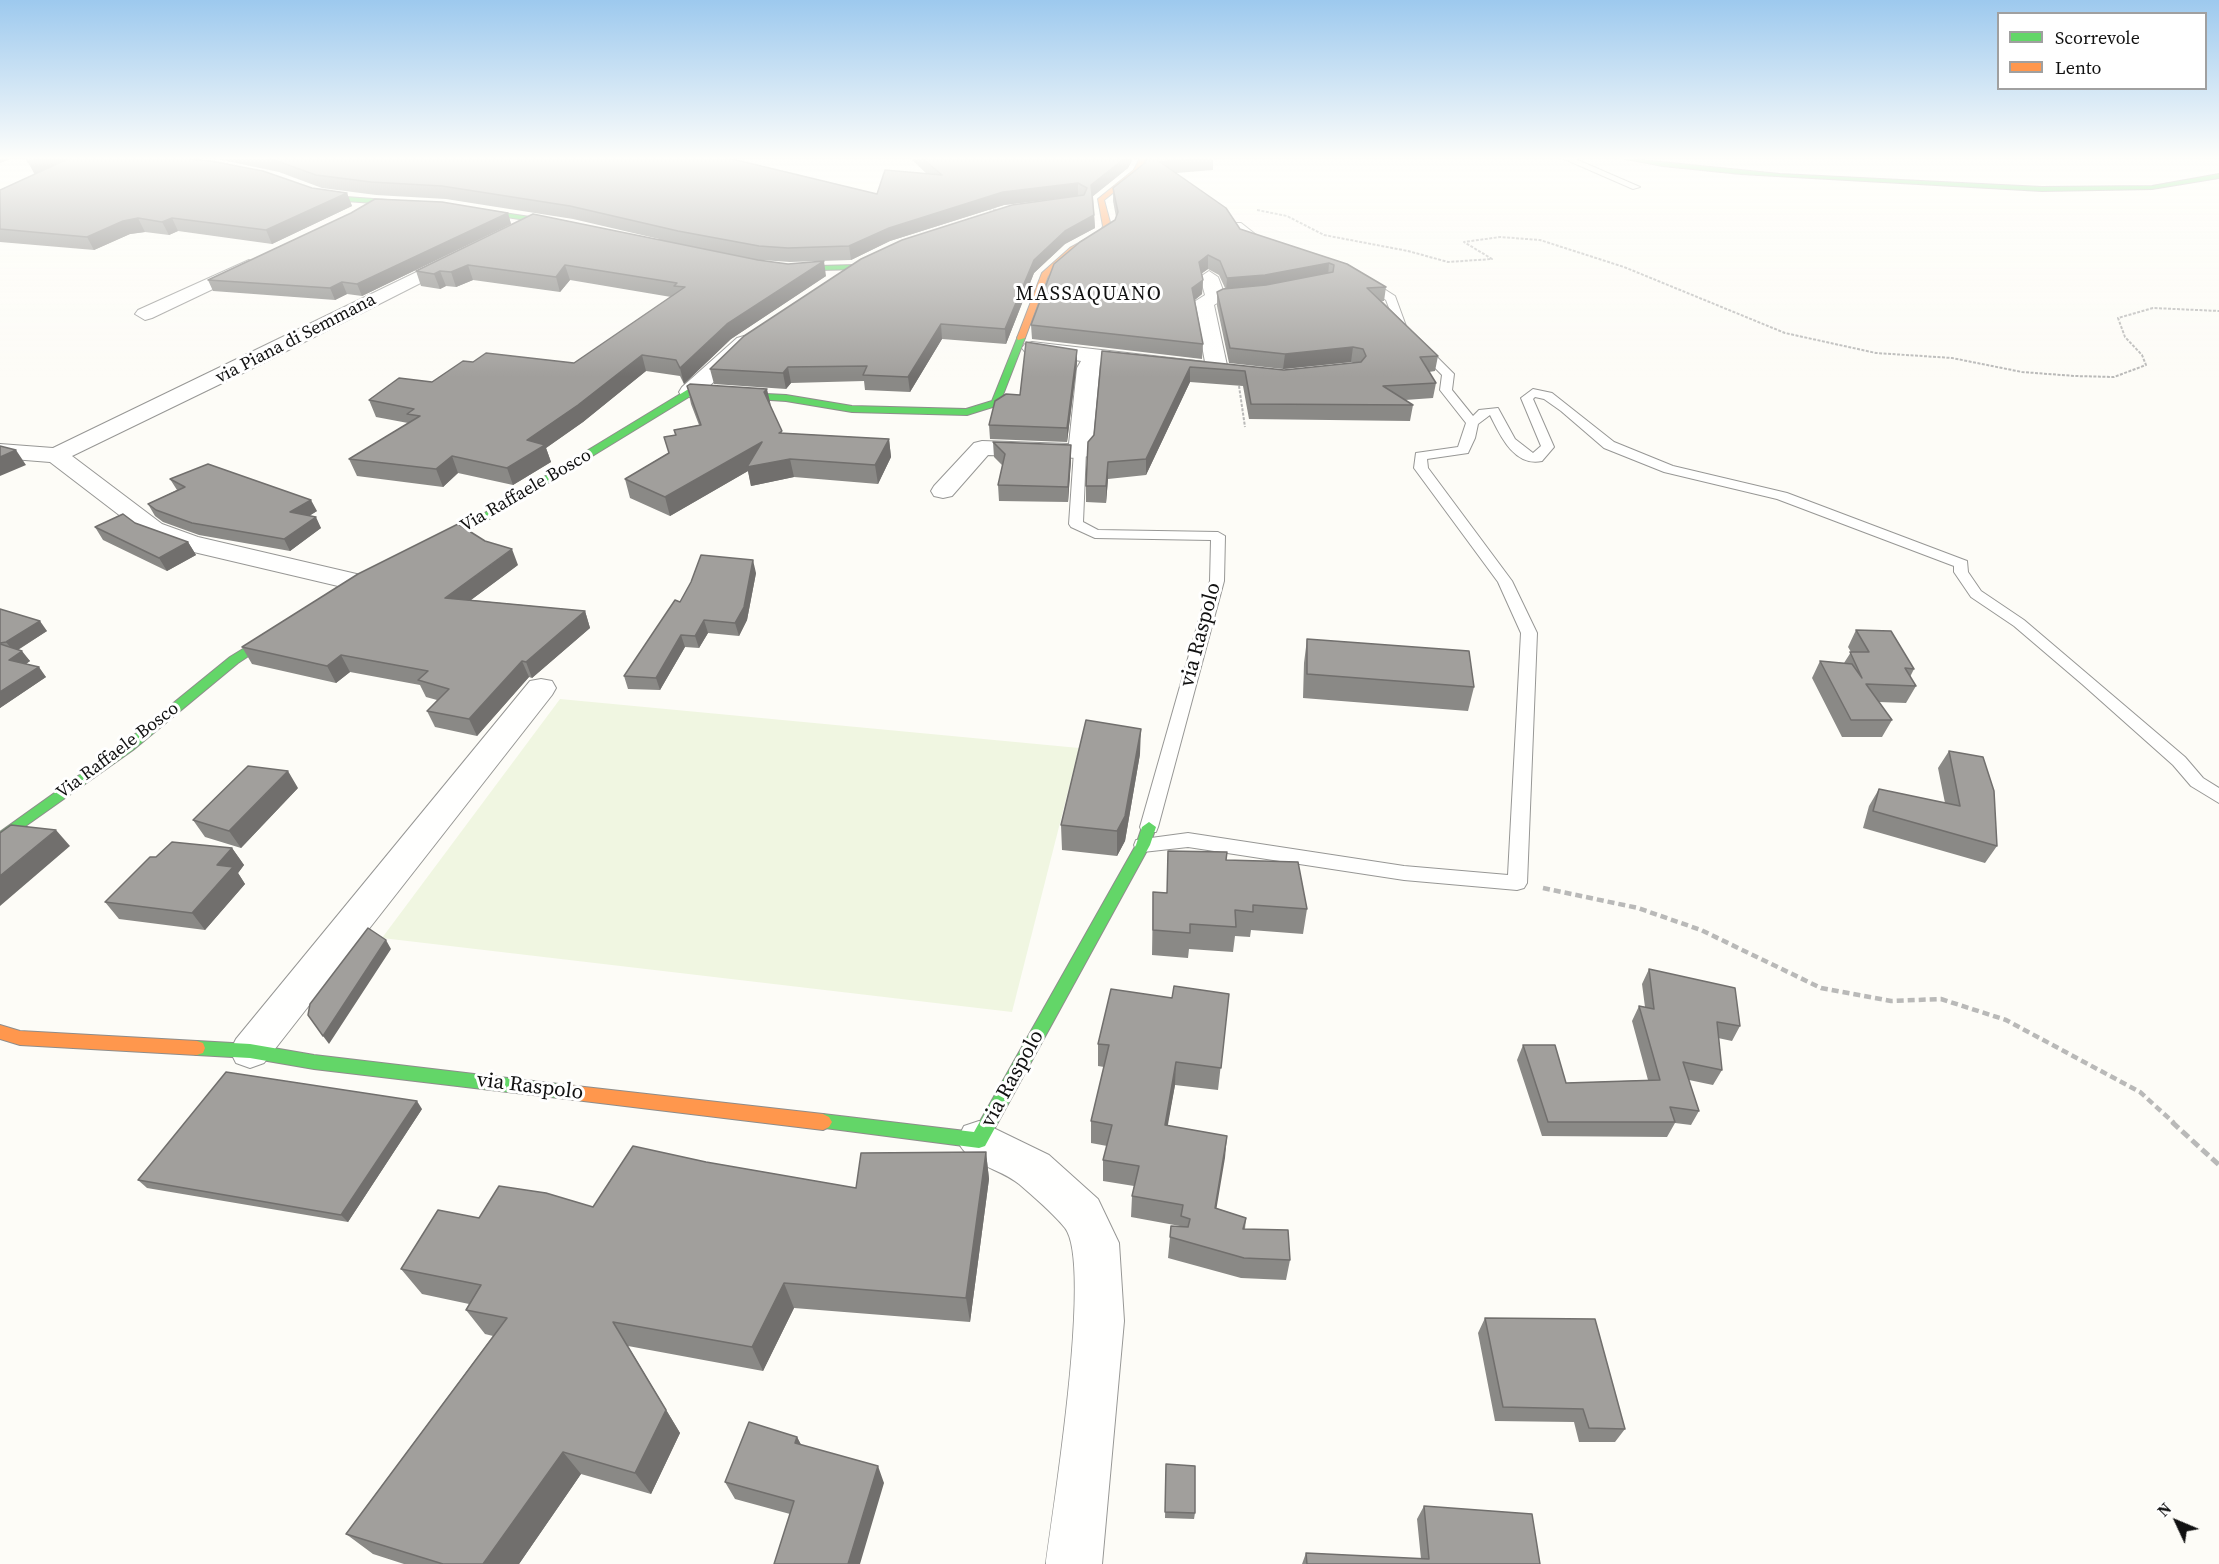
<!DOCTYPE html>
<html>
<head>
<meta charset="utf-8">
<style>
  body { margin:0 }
  #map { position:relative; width:2219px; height:1564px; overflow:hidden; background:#fdfcf7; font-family:"Source Serif 4",serif }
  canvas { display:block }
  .legend { position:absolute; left:1997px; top:12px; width:210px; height:78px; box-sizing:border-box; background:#fff; border:2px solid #a0a0a0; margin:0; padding:8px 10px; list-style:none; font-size:18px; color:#111 }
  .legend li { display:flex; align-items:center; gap:12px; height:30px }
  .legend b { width:30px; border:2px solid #a0a0a0 }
  .north { position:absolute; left:2147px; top:1492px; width:60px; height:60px; -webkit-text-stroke:4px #fff; paint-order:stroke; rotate:314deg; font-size:16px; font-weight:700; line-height:24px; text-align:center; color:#111 }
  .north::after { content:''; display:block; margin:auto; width:21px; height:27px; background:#111; clip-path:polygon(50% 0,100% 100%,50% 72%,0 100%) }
</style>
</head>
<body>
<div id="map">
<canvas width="2219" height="1564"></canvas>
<ul class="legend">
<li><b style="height:8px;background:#63d668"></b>Scorrevole</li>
<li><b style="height:8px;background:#ff974d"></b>Lento</li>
</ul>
<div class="north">N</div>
</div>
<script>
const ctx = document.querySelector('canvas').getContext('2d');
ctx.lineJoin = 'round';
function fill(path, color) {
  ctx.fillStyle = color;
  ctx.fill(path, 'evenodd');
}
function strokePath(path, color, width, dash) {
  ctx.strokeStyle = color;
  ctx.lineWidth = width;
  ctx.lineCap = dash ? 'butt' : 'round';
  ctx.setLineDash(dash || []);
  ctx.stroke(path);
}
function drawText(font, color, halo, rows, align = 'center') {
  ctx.font = font + ' "Source Serif 4",serif';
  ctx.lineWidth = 6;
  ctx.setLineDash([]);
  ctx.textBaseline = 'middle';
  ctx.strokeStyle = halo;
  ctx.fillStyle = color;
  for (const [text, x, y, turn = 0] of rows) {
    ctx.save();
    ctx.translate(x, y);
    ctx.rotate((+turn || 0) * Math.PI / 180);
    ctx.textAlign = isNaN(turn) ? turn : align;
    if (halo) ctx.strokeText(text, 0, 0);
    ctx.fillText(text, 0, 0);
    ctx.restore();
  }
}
fill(new Path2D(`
  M560 699 1079 748 1012 1012 382 938Z`), '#f0f6e1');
const lane = new Path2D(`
  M1562 158H1573L1640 187 1633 189Z
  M1235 223H1241L1269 245 1261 247 1235 227Z
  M1362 280H1370L1395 296 1406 326 1454 374 1452 390 1473 416 1479 410 1498 408 1515 439 1533 453 1541 446 1521 398 1533 389 1552 393 1614 442 1673 466 1787 493 1967 561 1968 572 1981 591 2024 620 2185 757 2203 778 2219 788V803L2191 786 2173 765 2082 684 2014 626 1971 597 1954 572V566L1777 499 1664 472 1604 448 1561 411 1544 399 1535 397 1533 399 1554 447 1542 461C1514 467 1500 435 1490 415L1478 424 1475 438 1468 453 1427 459 1428 468 1512 581 1537 633 1527 883 1524 888 1517 890 1404 880 1188 847 1143 852 1136 850 1134 845 1136 840 1188 833 1404 866 1508 875 1521 633 1498 582 1414 468 1416 453 1458 447 1466 423 1440 390 1442 375 1397 329 1386 300 1362 284Z
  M1080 447 1086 451 1083 522 1098 530 1218 532 1225 536 1224 581 1158 827 1156 832H1142L1140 827 1210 581 1211 540 1095 538 1071 527 1069 524 1074 451Z`);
const street = new Path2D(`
  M458 252 464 253 467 257 464 261 247 371 72 456 162 524 198 537 365 576 369 582 365 588 355 590 181 549 144 534 50 462 0 458V444L53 448Z
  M249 260 258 265 255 269 152 318 145 320 135 314 138 310Z
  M1209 271 1218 277 1226 298 1214 305 1228 370 1225 375 1217 376 1100 364 1092 451 1088 456 1080 458 988 455 952 496 943 498 934 496 931 491 934 486 974 443 982 441 1069 444 1077 368 1081 361 1025 352 1022 348 1025 344 1032 342 1205 362 1194 302 1205 295 1200 277Z
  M744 336 751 338 754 342 751 346 698 397H682L679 392 682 387 737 338Z
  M541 679 552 681 556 688 552 695 264 1063 250 1068 236 1063 230 1051 236 1039 530 681Z
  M979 1121 1049 1155 1098 1199 1119 1243 1124 1321 1102 1564H1046C1053 1509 1093 1264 1065 1228 1053 1213 1034 1197 1019 1184 998 1167 969 1166 957 1140L964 1126Z`);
const fast = new Path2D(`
  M1621 158 1780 174 2042 187 2152 186 2219 174V178L2152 189 2042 191 1741 174 1663 166Z
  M306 188 346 197 415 202 418 204 415 206 346 201 304 191Z
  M464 207 570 223 574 225 570 227 462 210Z
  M856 265H859V269L782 271 778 269 782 267Z
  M1018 336 1025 338 999 405 967 415 852 412 786 401 692 395 486 521 427 550 423 551 418 548 478 517 687 390 786 395 852 406 966 409 992 401Z
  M282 625 288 629 286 631 238 663 133 750 0 844V832L123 744 230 657Z
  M1149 822 1156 827 1150 845 985 1146 979 1148 817 1127 814 1122 817 1117 823 1114 974 1132 1136 845 1142 827Z
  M197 1041 250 1044 314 1055 567 1085 573 1087 576 1092 573 1097 567 1099 314 1069 250 1058 197 1055 191 1053 189 1048 191 1043Z`);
const slow = new Path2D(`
  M1140 158H1146L1139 172 1104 200 1111 226 1108 232 1076 252 1048 276 1025 338 1018 340 1017 338 1042 273 1070 248 1101 231 1103 226 1098 199 1134 170Z
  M0 1025 20 1031 197 1041 203 1043 205 1048 203 1053 197 1055 20 1045 0 1039Z
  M567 1085 823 1114 829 1117 832 1122 829 1127 823 1130 567 1099 561 1097 558 1092 561 1087Z`);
strokePath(lane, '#979795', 2);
strokePath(street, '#979795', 2);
strokePath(fast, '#8e8d8b', 2);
strokePath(slow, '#8e8d8b', 2);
strokePath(new Path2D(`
  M984 209 1001 210
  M1257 210 1287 216 1324 235 1408 251 1448 262 1492 259 1464 242 1500 237 1540 240 1624 267 1785 333 1876 353 1952 358 2022 372 2075 376 2114 377 2146 365 2142 355 2125 337 2118 318 2153 308 2219 311
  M1239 386 1245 427`), '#b9b9b8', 2, [3, 1.5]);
strokePath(new Path2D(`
  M1543 888 1638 908 1701 930 1821 988 1891 1001 1941 999 2006 1020 2140 1092 2174 1123`), '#b9b9b8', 4.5, [7, 4]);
strokePath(new Path2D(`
  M2172 1122 2219 1165`), '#b9b9b8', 5, [9, 4.5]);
fill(lane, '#fffffe');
fill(street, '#fffffe');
fill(fast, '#63d668');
fill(slow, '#ff974d');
fill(new Path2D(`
  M193 158H728L877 194 927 174 910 158H1133L1128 168 1093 196 1095 228 1065 244 1034 273 1006 344 942 339 910 392 865 390 864 381 791 383 786 389 714 384 710 369 1078 196 1004 205 890 241 851 260 790 262 761 260 826 276 731 339 684 384 680 376 646 371 583 422 546 448 551 462 513 485 458 473 443 487 357 476 349 459 408 423 376 417 369 400 432 382 574 363 671 297 570 280 560 292 473 280 456 287 446 286 440 289 421 286 416 271 659 239 573 219 446 199 376 195 322 188 279 172 217 159Z
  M1147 158H1213V170L1176 173 1240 229 1347 264 1386 287 1384 301H1382L1438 356 1435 371 1429 372 1436 383 1433 398 1405 400 1413 405 1410 421 1249 419 1243 386 1190 382 1146 475 1108 479 1106 503 1086 502V486L1094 435 1102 351 1284 370 1356 363 1351 362 1283 369 1229 363 1217 306V292L1225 288 1219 275 1208 269 1201 274 1203 280 1202 294 1195 300 1203 344 1202 359 1032 339 1031 325 1115 220 1116 217 1113 201V188L1145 163Z
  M28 162 312 188 347 193 352 206 272 244 178 231 169 235 145 232 130 234 94 250 0 242V190L35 174Z
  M508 213 511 224 362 296 347 294 335 300 213 291 208 280Z
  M1077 363 1067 442 990 439 989 425 1020 395Z
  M687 386 770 406 782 433 889 439 891 457 878 484 794 477 751 486 748 471 670 516 630 498 625 479 668 453 675 435 674 430 699 425 691 404Z
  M993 442 1071 445V460L1068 502 999 501 998 485 1003 466 994 457Z
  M170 479 317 511 309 516 321 528 290 551 199 535 163 522 155 516 148 504 177 490Z
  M135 523 188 542 196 555 167 571 103 540 95 527Z
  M518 565 471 600 585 611 590 628 532 678 529 677 477 736 435 727 427 711 437 700 426 697 420 685 350 672 336 683 252 664 242 647Z
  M756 573 747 620 739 636 708 633 699 648 685 647 660 690 628 689 624 676 680 602Z
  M0 609 47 631 18 650 30 661 26 664 46 677 0 708Z
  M1856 630 1914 669 1910 677 1916 686 1906 703 1879 702 1892 720 1882 737H1842L1812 678 1820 661 1844 663 1851 652 1848 647Z
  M1307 639 1474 687 1468 711 1303 698 1304 663Z
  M1949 751 1997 846 1985 863 1863 828 1869 806 1879 789 1945 803 1938 768Z
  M1140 754 1125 841 1117 856 1062 850 1061 825Z
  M298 788 241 848 205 837 193 820Z
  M232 848 244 865 238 873 245 884 205 930 119 919 105 902Z
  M1226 860 1307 909 1303 934 1251 930 1250 937 1235 936 1233 952 1189 949 1188 958 1152 955 1153 892 1166 893Z
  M1649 969 1740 1026 1732 1041 1718 1038 1722 1070 1713 1085 1689 1080 1699 1111 1691 1125 1675 1123 1667 1137 1542 1136 1517 1060 1523 1045 1566 1083 1648 1080 1632 1021 1639 1006 1645 1007 1642 984Z
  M1229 994 1218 1090 1175 1085 1167 1126 1227 1136 1216 1208 1246 1218 1245 1229 1290 1260 1286 1280 1241 1278 1168 1258 1170 1237 1180 1226 1131 1217 1132 1196 1134 1186 1103 1181V1160L1107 1146 1091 1143V1121L1104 1067 1098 1066V1044L1172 998Z
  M422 1109 348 1222 147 1188 138 1180Z
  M986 1152 989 1179 970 1322 794 1308 763 1371 628 1346 680 1433 651 1494 581 1474 519 1564H404L373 1554 346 1534 493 1336 485 1334 466 1310 469 1304 422 1294 401 1269 479 1218 593 1207 706 1162 856 1188Z
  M1485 1318 1625 1429 1615 1442H1579L1574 1422 1495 1421 1478 1333Z
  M797 1437 801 1445 884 1483 790 1514 735 1499 725 1482Z
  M1166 1471 1195 1513 1194 1519 1165 1518Z
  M1424 1506 1540 1564H1302L1306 1553 1421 1559 1417 1519Z`), '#8a8986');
fill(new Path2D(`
  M0 158H13L0 163Z
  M39 158H73L35 175 28 162Z
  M1125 158H1133L1128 168 1092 197 1091 185Z
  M1078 183V196L1004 205 890 241 851 260 849 246 889 228 1003 192Z
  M347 193 352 206 272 244 266 230Z
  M508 213 511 224 362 296 357 284Z
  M1094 215 1095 228 1065 244 1034 273 1006 344 1005 329 1034 260 1065 231Z
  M138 218 145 232 130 234 94 250 87 237 123 221Z
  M172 218 178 231 169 235 162 222Z
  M1208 255V269L1198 276 1199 262Z
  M824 261 826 276 731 339 684 384 680 368 727 324Z
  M1329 263 1328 277 1226 292 1227 278Z
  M468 265 473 280 456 287 451 272Z
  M565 265 570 280 560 292 556 277Z
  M440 271 446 286 440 289 434 274Z
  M1203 280 1202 294 1192 302V288Z
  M342 282 347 294 335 300 330 288Z
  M941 324 942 339 910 392 908 377Z
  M1353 347 1351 362 1283 369 1285 354Z
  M1077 350V363L1067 442V428Z
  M642 355 646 371 583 422 546 448 551 462 513 485 507 468 527 440Z
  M788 367 791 383 786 389 783 373Z
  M1190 367V382L1146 475V459Z
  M767 389 771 406 764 392Z
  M889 439 891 457 878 484 875 465Z
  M762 442 790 459 794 477 751 486 748 471 670 516 665 497Z
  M1071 445V460L1068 502V487Z
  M16 450 26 465 0 476V457Z
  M452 456 458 473 443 487 436 469Z
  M1108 462V479L1106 503V486Z
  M311 500 317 511 296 524 290 512Z
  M316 517 321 528 290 551 284 539Z
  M188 542 196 555 167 571 159 558Z
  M512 549 518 565 452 614 445 598Z
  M753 560 756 573 747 620 739 636 735 623Z
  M585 611 590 628 532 678 526 662Z
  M704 620 708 633 699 648 695 636Z
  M40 621 47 631 14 652 6 642Z
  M681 635 685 647 660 690 656 678Z
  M22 651 30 661 17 670 9 660Z
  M341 655 350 672 336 683 327 666Z
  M522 661 529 677 477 736 469 719Z
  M39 667 46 677 0 708V692Z
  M1141 729 1140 754 1125 841 1117 856V831Z
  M288 771 298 788 241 848 229 831Z
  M56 830 70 846 0 906V876Z
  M232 848 244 865 238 873 245 884 205 930 192 913 217 865Z
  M386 940 391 949 329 1044 323 1036Z
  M1176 1062 1175 1085 1164 1147 1165 1125Z
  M417 1101 422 1109 348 1222 341 1215Z
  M1227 1136 1225 1158 1213 1229 1215 1208Z
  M986 1152 989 1179 970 1322 966 1298Z
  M784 1283 794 1308 763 1371 752 1347Z
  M613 1322 680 1433 651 1494 635 1473Z
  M797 1437 806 1454 795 1443Z
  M563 1452 581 1474 519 1564H483Z
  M878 1466 884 1483 860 1564H848Z`), '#716f6d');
const building = new Path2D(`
  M26 158H39L28 162Z
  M70 158H181L211 161 263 171 312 188 347 193 266 230 172 218 162 222 138 218 123 221 87 237 0 229V190Z
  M267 158H728L877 194 885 170 942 175 922 158H1125L1091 185 1094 215 1065 231 1034 260 1005 329 941 324 908 377 863 375 867 366 788 367 783 373 710 369 744 336 861 259 902 240 1012 205 1084 195 1087 188 1078 183 1003 192 889 228 849 246 788 248 759 246 678 231 570 206 442 186 371 182 316 175 274 160Z
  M1147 158H1213L1160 162 1226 208 1240 229 1347 264 1386 287 1367 288 1438 356 1420 357 1436 383 1383 386 1413 405 1251 404 1245 371 1190 367 1146 459 1108 462 1106 486H1086L1088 442 1094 435 1102 351 1284 370 1361 362 1366 356 1363 349 1353 347 1285 354 1230 348 1217 292 1223 289 1266 285 1333 272 1334 265 1329 263 1265 275 1227 278 1220 261 1208 255 1199 262 1203 280 1192 288 1203 344 1031 325 1054 264 1080 242 1115 220 1118 212 1113 188 1145 163Z
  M375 199 442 202 508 213 357 284 342 282 330 288 208 280 351 213Z
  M533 214 758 260 788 264 824 261 727 324 680 368 676 360 642 355 578 405 527 440 545 445 507 468 452 456 436 469 349 459 420 416 407 414 414 409 369 400 399 378 432 382 463 361 473 362 486 353 574 363 685 287 674 286 677 283 565 265 556 277 468 265 451 272 440 271 434 274 416 271Z
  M1026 342 1077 350 1067 428 989 425 995 401 1006 394 1020 395Z
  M690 384 767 389 764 392 782 431 779 433 889 439 875 465 790 459 747 467 762 442 665 497 625 479 669 453 664 437 676 435 674 430 701 425 687 386Z
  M993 442 1071 445 1068 487 998 485 1005 454Z
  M0 446 16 450 0 457Z
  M208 464 311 500 290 512 316 517 284 539 192 523 156 510 148 504 185 487 170 479Z
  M123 514 135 523 188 542 159 558 95 527Z
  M458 524 485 541 512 549 445 598 585 611 526 662 522 661 469 719 427 711 449 689 418 680 428 671 341 655 327 666 242 647 358 574Z
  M701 555 753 560 744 607 735 623 704 620 695 636 681 635 656 678 624 676 675 600 680 602 691 582Z
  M0 609 40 621 6 642 0 643Z
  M1856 630 1891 631 1914 669 1905 668 1916 686 1866 684 1892 720H1851L1820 661 1852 664 1862 678 1850 652H1869Z
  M1307 639 1469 651 1474 687 1307 674Z
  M0 644 22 651 9 660 39 667 0 692Z
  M1086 720 1141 729 1125 816 1117 831 1061 825Z
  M1949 751 1983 757 1994 791 1997 846 1873 811 1879 789 1960 806Z
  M248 766 288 771 229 831 193 820Z
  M11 825 56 830 0 876V833Z
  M172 842 232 848 217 865 233 867 192 913 105 902 150 857H156Z
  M1168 851 1227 852 1226 860 1298 862 1307 909 1253 905V912L1235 910 1236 927 1190 924V933L1153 930V892L1167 893Z
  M368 928 386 940 323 1036 308 1015 310 1004Z
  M1649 969 1735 988 1740 1026 1717 1022 1722 1070 1683 1062 1699 1111 1670 1107 1675 1122H1548L1523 1045H1555L1566 1083 1660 1080 1639 1006 1654 1009Z
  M1174 986 1229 994 1221 1068 1176 1062 1165 1125 1227 1136 1215 1208 1246 1218 1243 1229 1288 1230 1290 1260 1244 1258 1170 1237 1171 1226 1188 1227 1190 1219 1181 1216 1183 1205 1132 1196 1139 1166 1103 1160 1112 1125 1091 1121 1109 1045 1098 1044 1111 989 1172 998Z
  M226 1072 417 1101 341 1215 138 1180Z
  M633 1146 706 1162 856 1188 861 1153 986 1152 966 1298 784 1283 752 1347 613 1322 666 1410 635 1473 563 1452 483 1564H443L346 1534 507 1318 466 1310 481 1285 401 1269 438 1210 479 1218 499 1186 546 1193 593 1207Z
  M1485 1318 1595 1319 1625 1429 1589 1428 1583 1409 1503 1407Z
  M749 1422 797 1437 795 1443 878 1466 848 1564H774L794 1501 725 1482Z
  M1166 1464 1195 1466V1513L1165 1512Z
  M1424 1506 1532 1514 1540 1564H1307L1306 1553 1429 1559Z`);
fill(building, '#a19f9c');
strokePath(building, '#716f6d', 1.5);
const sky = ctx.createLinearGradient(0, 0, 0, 377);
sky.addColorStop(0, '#9dc9ee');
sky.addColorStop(0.42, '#fefefb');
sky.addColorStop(1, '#fefefb00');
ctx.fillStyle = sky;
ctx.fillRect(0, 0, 2219, 377);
drawText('18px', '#111', '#fff', [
  ["via Piana di Semmana",296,339,-27],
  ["Via Raffaele Bosco",526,491,-30],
  ["Via Raffaele Bosco",118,751,-37]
]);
ctx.letterSpacing = '1.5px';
drawText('20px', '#111', '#fff', [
  ["MASSAQUANO",1089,295]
]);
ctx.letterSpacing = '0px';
drawText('21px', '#111', '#fff', [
  ["via Raspolo",1201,635,-75],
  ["via Raspolo",1013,1079,-61],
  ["via Raspolo",530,1087,7]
]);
</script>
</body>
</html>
